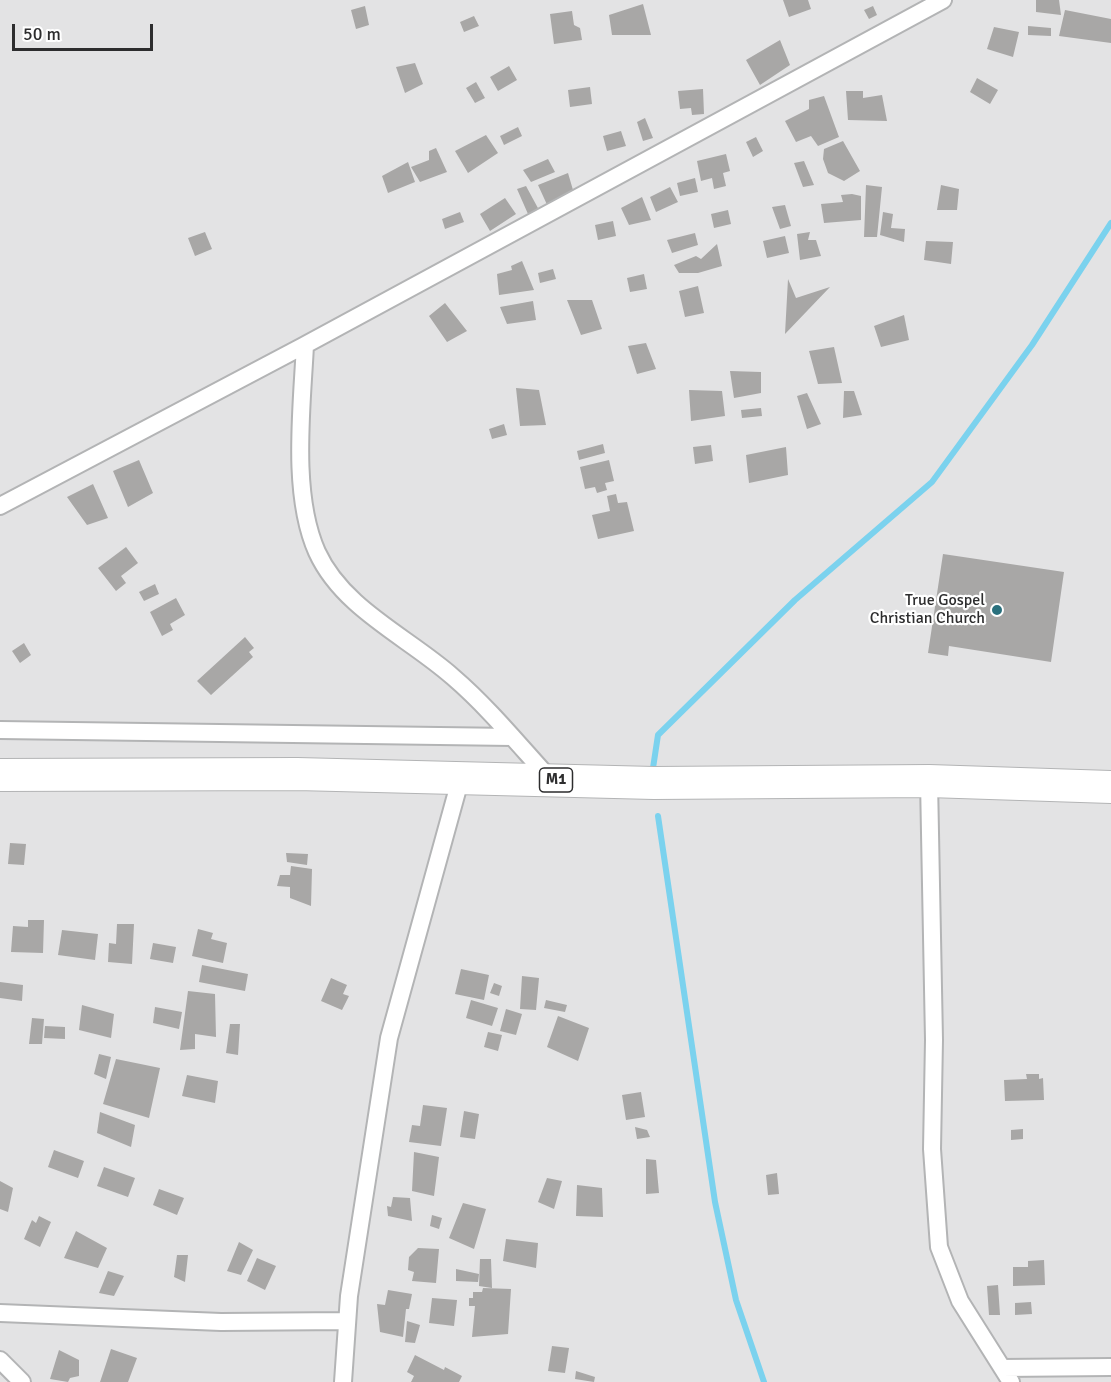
<!DOCTYPE html>
<html>
<head>
<meta charset="utf-8">
<style>
  body { margin:0 }
  #map { position:relative; width:1111px; height:1382px; overflow:hidden; background:#e3e3e4; font-family:Signika,sans-serif }
  canvas { display:block }
  .scale { position:absolute; left:12px; top:24px; width:141px; height:27px; box-sizing:border-box; border:3px solid #2d2d2e; border-top:0; padding-left:8px; font-size:18px; line-height:21px; white-space:nowrap; color:#2d2d2e; -webkit-text-stroke:4px #fff; paint-order:stroke }
</style>
</head>
<body>
<div id="map">
<canvas width="1111" height="1382"></canvas>
<div class="scale">50 m</div>
</div>
<script>
const ctx = document.querySelector('canvas').getContext('2d');
ctx.lineJoin = 'round';
function strokePath(path, color, width, dash) {
  ctx.strokeStyle = color;
  ctx.lineWidth = width;
  ctx.lineCap = dash ? 'butt' : 'round';
  ctx.setLineDash(dash || []);
  ctx.stroke(path);
}
function fill(path, color) {
  ctx.fillStyle = color;
  ctx.fill(path, 'evenodd');
}
function drawText(font, color, halo, rows, align = 'center') {
  ctx.font = font + ' Signika,sans-serif';
  ctx.lineWidth = 4.5;
  ctx.setLineDash([]);
  ctx.textBaseline = 'middle';
  ctx.strokeStyle = halo;
  ctx.fillStyle = color;
  for (const [text, x, y, turn = 0] of rows) {
    ctx.save();
    ctx.translate(x, y);
    ctx.rotate((+turn || 0) * Math.PI / 180);
    ctx.textAlign = isNaN(turn) ? turn : align;
    if (halo) ctx.strokeText(text, 0, 0);
    ctx.fillText(text, 0, 0);
    ctx.restore();
  }
}
strokePath(new Path2D(`
  M653 768 658 735 795 600 932 482 1032 345 1111 223
  M658 816 715 1202 736 1300 764 1382`), '#7bd2ee', 6);
fill(new Path2D(`
  M783 0H808L811 9 789 17Z
  M1036 0H1059L1061 15 1036 12Z
  M643 4 651 35H612L609 15Z
  M365 6 369 25 356 29 351 10Z
  M873 6 877 15 869 19 864 10Z
  M1065 10 1111 19V43L1059 36Z
  M572 11 574 25 580 28 582 40 554 44 550 14Z
  M474 16 479 26 464 32 460 22Z
  M1028 26 1051 28V36L1028 35Z
  M994 27 1019 32 1013 57 987 49Z
  M780 40 790 65 760 85 746 60Z
  M415 63 423 84 405 93 396 67Z
  M509 66 517 80 498 91 490 77Z
  M977 78 998 90 990 104 970 92Z
  M476 82 485 98 475 103 466 88Z
  M590 87 592 104 570 107 568 90Z
  M703 89 704 114 692 115 691 108 680 109 678 91Z
  M846 91H863V98L882 95 887 121 848 120Z
  M824 96 839 137 818 146 811 136 796 142 785 121 809 109V100Z
  M645 118 653 138 643 141 637 122Z
  M518 127 522 136 504 145 500 136Z
  M621 131 626 146 607 151 603 136Z
  M486 135 498 153 468 173 455 151Z
  M756 137 763 151 753 157 746 142Z
  M843 141 860 171 844 181 828 173 823 159 824 149Z
  M436 148 447 172 420 182 411 167 429 160V151Z
  M726 154 730 171 723 173 726 186 714 189 712 178 701 181 697 161Z
  M548 159 555 172 531 182 523 170Z
  M804 161 814 185 803 187 794 163Z
  M408 162 415 182 388 193 382 176Z
  M568 173 573 190 549 209 538 185Z
  M695 178 698 192 680 196 677 183Z
  M866 185 882 187 877 237H864Z
  M941 185 959 189 957 210H937Z
  M526 186 539 210 528 214 517 189Z
  M670 187 678 202 656 212 650 197Z
  M852 194 861 196V220L824 223 821 204 843 202 841 195Z
  M642 197 651 220 629 225 621 208Z
  M505 198 516 214 490 231 480 214Z
  M785 205 791 226 780 229 772 207Z
  M728 210 731 224 714 228 711 214Z
  M460 212 464 222 445 229 442 219Z
  M883 212 893 214 891 228 905 229 904 242 880 235Z
  M613 221 616 236 598 240 595 225Z
  M205 232 212 249 195 256 188 238Z
  M810 232 808 240H816L821 256 800 260 797 234Z
  M695 233 698 245 672 253 667 240Z
  M785 236 789 253 767 258 763 241Z
  M926 241 953 242 951 264 924 260Z
  M717 244 722 266 698 273H679L674 265 696 256 701 259Z
  M522 261 534 290 499 295 497 274 512 270 511 266Z
  M553 269 556 279 540 283 538 273Z
  M644 274 647 289 630 292 627 278Z
  M788 279 796 298 830 287 785 334Z
  M698 286 704 313 685 317 679 291Z
  M567 300H592L602 329 581 335Z
  M533 301 536 320 507 324 500 307Z
  M445 303 467 331 447 342 429 316Z
  M904 315 909 340 881 347 874 326Z
  M646 343 656 369 637 374 628 346Z
  M834 347 842 383 818 384 809 351Z
  M730 371 761 372V393L734 398Z
  M516 388 539 390 546 425 520 426Z
  M689 390 722 391 725 416 691 421Z
  M844 391H854L862 415 843 418Z
  M807 393 821 424 807 429 797 396Z
  M761 408 762 416 742 418 741 410Z
  M504 424 507 435 492 439 489 429Z
  M603 444 605 453 579 460 577 451Z
  M711 445 713 461 695 464 693 447Z
  M786 447 788 475 749 483 746 455Z
  M139 460 153 493 128 507 113 471Z
  M609 460 614 481 605 483 607 490 597 493 595 487 585 489 580 467Z
  M93 484 108 518 87 525 67 497Z
  M616 494 618 503 627 502 634 531 598 539 592 515 610 511 607 496Z
  M126 547 138 563 121 576 126 583 116 591 98 568Z
  M943 554 1064 572 1051 662 949 646 948 656 928 653Z
  M155 584 159 594 144 601 139 592Z
  M176 598 185 615 170 624 173 630 162 636 150 612Z
  M245 637 254 648 249 652 253 657 211 695 197 681Z
  M24 643 31 655 20 663 12 651Z
  M10 843 26 844 24 865 8 864Z
  M286 853 308 854 307 865 287 862Z
  M291 866 312 869 311 906 290 898V887L277 886 280 875H290Z
  M28 920H44L43 953 11 952 13 926 28 927Z
  M117 924H134L132 964 108 962 109 943 116 944Z
  M198 929 213 933 211 939 227 943 223 963 192 956Z
  M62 930 98 934 95 960 58 955Z
  M153 943 176 947 173 963 150 959Z
  M202 965 248 974 245 991 199 982Z
  M461 969 489 975 484 1000 455 994Z
  M522 976 539 978 536 1010 520 1009Z
  M331 978 347 985 343 994 349 996 342 1010 321 1001Z
  M0 982 23 985 22 1001 0 998Z
  M494 983 502 986 499 996 490 993Z
  M188 991 215 994 216 1037 195 1034V1049L180 1050Z
  M471 1000 498 1008 492 1026 466 1018Z
  M546 1000 567 1005 565 1012 544 1008Z
  M82 1005 114 1014 111 1038 79 1030Z
  M155 1007 182 1012 179 1029 153 1023Z
  M506 1009 522 1014 516 1035 500 1031Z
  M558 1016 589 1028 578 1061 547 1047Z
  M32 1018 44 1019 42 1044H29Z
  M230 1024H240L238 1055 226 1053Z
  M45 1026 65 1027V1039L44 1038Z
  M488 1032 502 1035 498 1051 484 1047Z
  M99 1054 111 1057 106 1079 94 1074Z
  M116 1059 160 1068 149 1118 103 1104Z
  M1026 1074H1039V1079L1043 1078 1044 1100 1005 1101 1004 1080 1027 1079Z
  M187 1075 218 1081 215 1103 182 1096Z
  M641 1092 645 1117 626 1120 622 1095Z
  M423 1105 447 1108 441 1146 409 1142 412 1125 420 1126Z
  M464 1111 479 1114 475 1139 460 1137Z
  M100 1112 135 1125 131 1147 97 1133Z
  M635 1127 647 1130 650 1137 637 1139Z
  M1023 1129V1139L1011 1140V1130Z
  M54 1150 84 1161 78 1178 48 1167Z
  M414 1152 439 1157 434 1196 412 1191Z
  M646 1159 656 1160 659 1193 646 1194Z
  M104 1167 135 1178 128 1197 97 1186Z
  M777 1173 779 1194 768 1195 766 1175Z
  M547 1178 562 1181 554 1209 538 1202Z
  M0 1181 13 1188 8 1212 0 1209Z
  M577 1185 602 1188 603 1217 576 1216Z
  M159 1189 184 1198 177 1215 153 1205Z
  M393 1197 410 1198 412 1221 388 1216 387 1206 391 1207Z
  M463 1203 486 1209 474 1249 449 1238Z
  M432 1215 442 1218 439 1229 430 1226Z
  M39 1216 51 1222 40 1247 24 1239 32 1220 36 1223Z
  M76 1231 107 1248 98 1268 64 1258Z
  M506 1239 538 1243 536 1268 503 1261Z
  M239 1242 253 1250 241 1275 227 1271Z
  M418 1248 439 1249 436 1283 412 1281 414 1272 408 1270 409 1257Z
  M177 1255H188L185 1282 174 1277Z
  M257 1258 276 1266 265 1290 247 1281Z
  M480 1259H491L492 1288 479 1286Z
  M1044 1260 1045 1285 1013 1286V1267H1028V1261Z
  M456 1269 479 1274 478 1282 456 1281Z
  M108 1271 124 1276 114 1296 99 1293Z
  M998 1285 1000 1315H989L987 1286Z
  M483 1288 511 1289 508 1334 472 1337 475 1306H469V1298H473V1292H482Z
  M388 1290 412 1294 409 1309H406L403 1337 380 1332 377 1304 385 1305Z
  M432 1298 457 1300 454 1326 429 1323Z
  M1031 1302 1032 1314 1015 1315V1303Z
  M407 1321 420 1325 415 1343 405 1342Z
  M552 1346 569 1348 565 1373 548 1371Z
  M111 1349 137 1358 128 1382H100Z
  M59 1350 79 1360V1376L70 1378 68 1382 50 1379Z
  M415 1355 444 1370 445 1367 462 1376 459 1382H411L414 1376 407 1372Z
  M576 1371 595 1377 594 1382 575 1379Z`), '#a8a7a6');
const street = new Path2D(`
  M0 506 305 345
  M0 730 512 737
  M550 779C519 745 488 707 453 677 408 637 343 609 317 552 291 494 302 407 305 345L943 0
  M929 781 934 1040 932 1149 939 1247 960 1301 1011 1382
  M0 1313 221 1322 347 1321
  M0 1360 22 1382
  M1002 1368 1111 1367
  M343 1382 349 1296 389 1038 461 777`);
const highway = new Path2D(`
  M0 775 297 774 654 783 929 781 1111 787`);
strokePath(street, '#b3b4b5', 20);
strokePath(highway, '#b3b4b5', 34);
strokePath(street, '#fff', 16);
strokePath(highway, '#fff', 32);
for (const [x, y, r, color] of [
  [997,610,6,"#29707d"]
]) {
  const dot = new Path2D();
  dot.arc(x, y, r, 0, 2 * Math.PI);
  ctx.fillStyle = color;
  ctx.fill(dot);
  strokePath(dot, '#fff', 2);
}
for (const [x, y, w] of [
  [556,780,33]
]) {
  const box = new Path2D();
  box.roundRect(x - w / 2, y - 12, w, 24, 4.5);
  ctx.fillStyle = '#fff';
  ctx.fill(box);
  strokePath(box, '#2d2d2e', 1.5);
}
drawText('bold 15px', '#2d2d2e', null, [
  ["M1",556,780]
]);
drawText('16px', '#2d2d2e', '#fff', [
  ["True Gospel",985,601],
  ["Christian Church",985,619]
], 'right');
</script>
</body>
</html>
